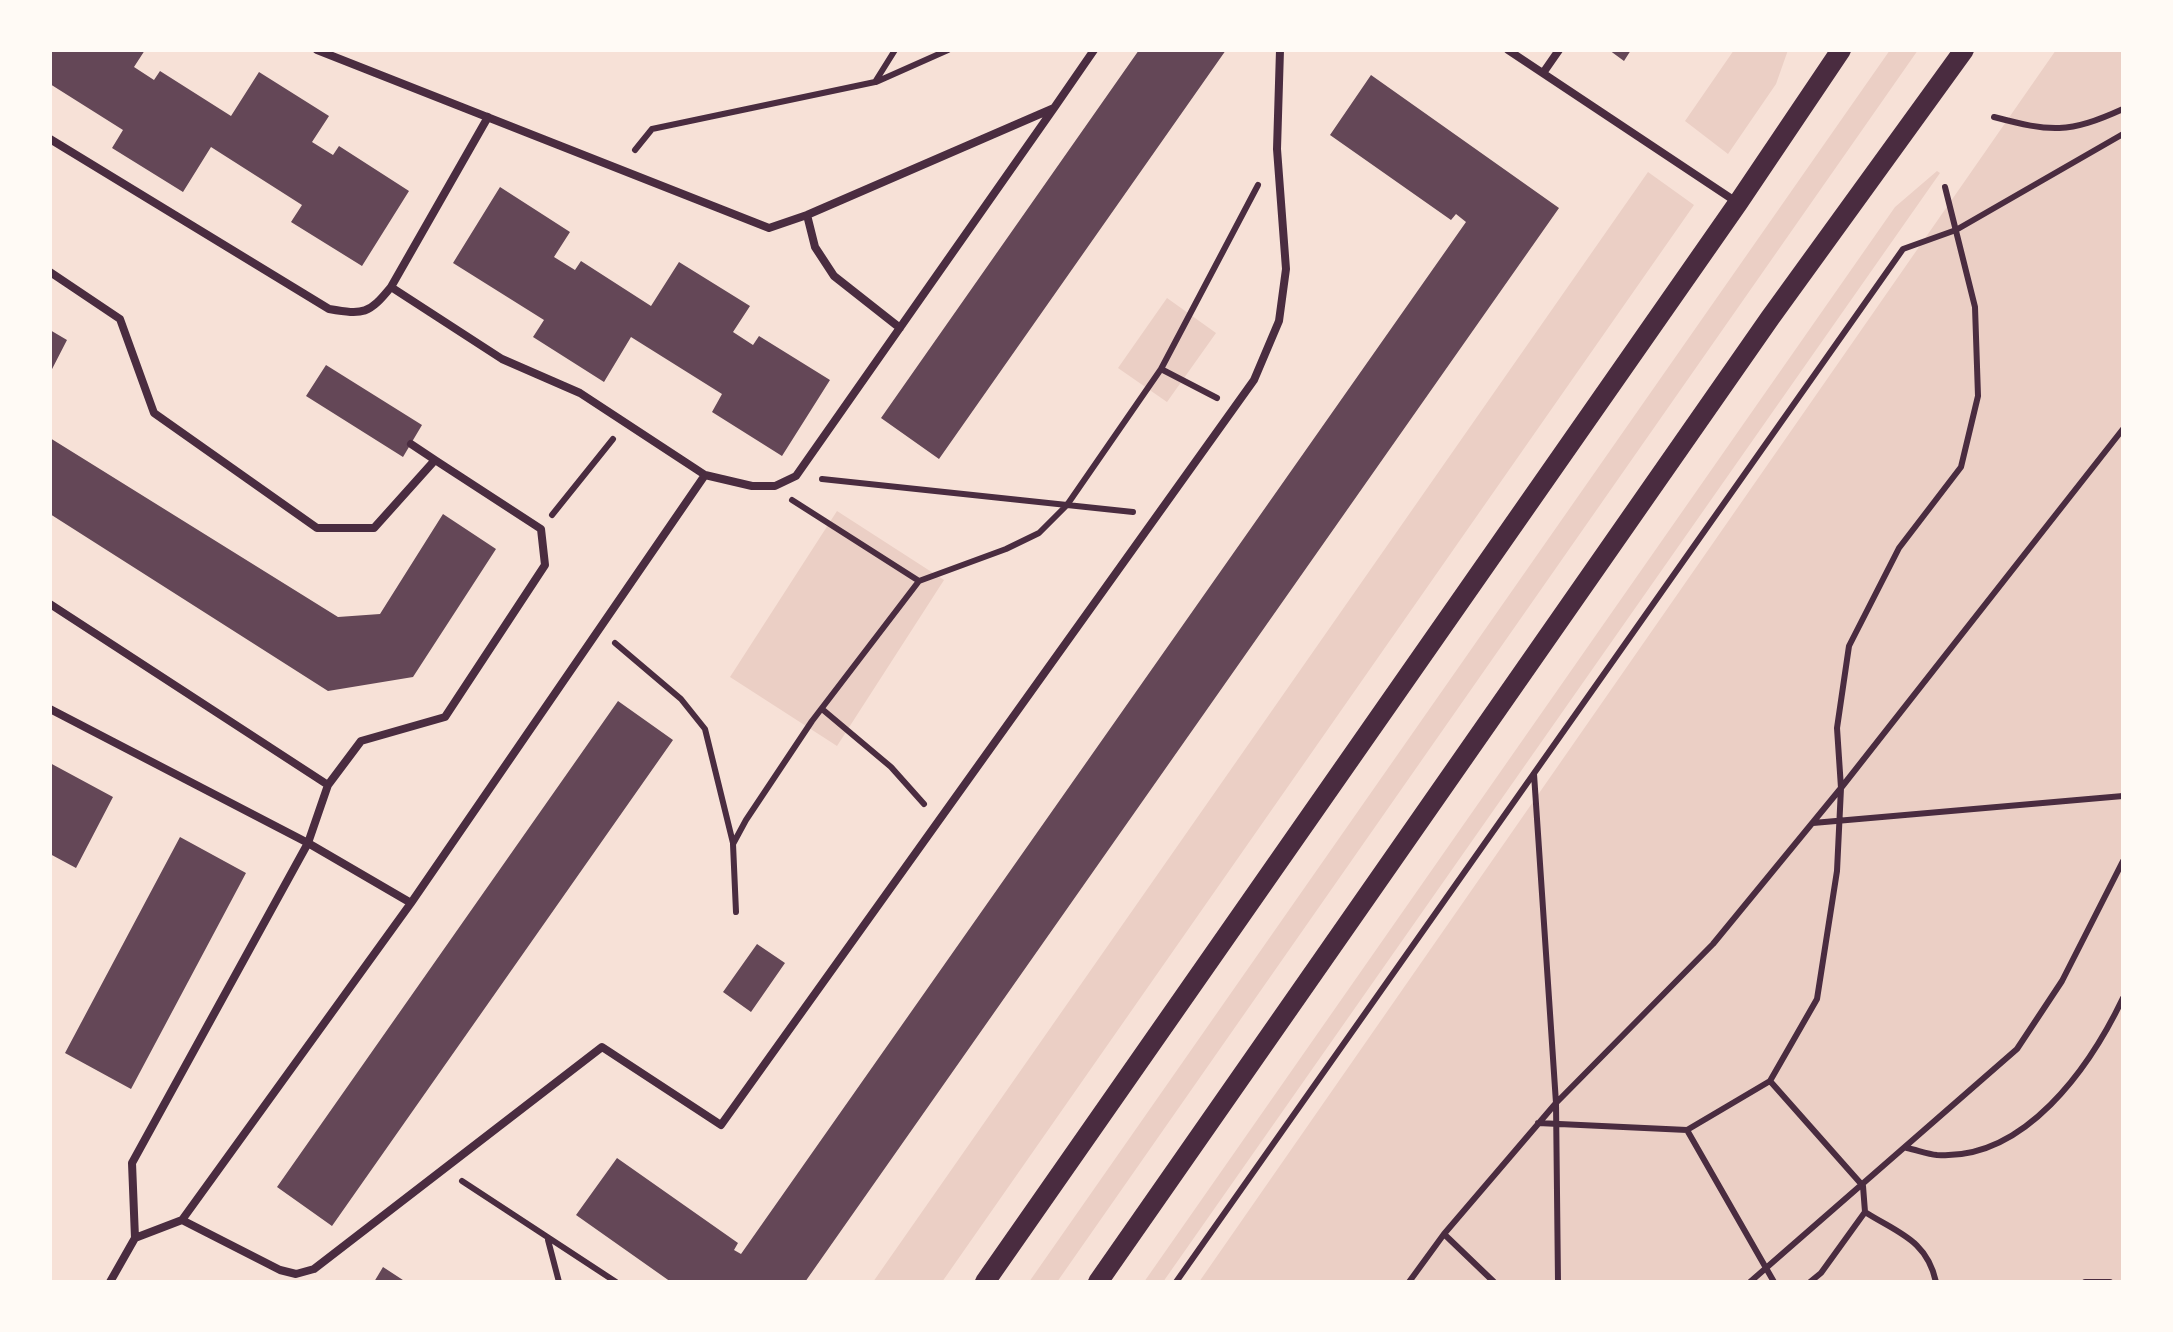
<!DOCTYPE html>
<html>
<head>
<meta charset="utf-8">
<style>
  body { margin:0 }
  #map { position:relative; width:2173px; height:1332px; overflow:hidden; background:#f7e1d7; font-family:Ubuntu,sans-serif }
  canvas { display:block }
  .frame { position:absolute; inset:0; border:52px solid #fffaf5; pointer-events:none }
</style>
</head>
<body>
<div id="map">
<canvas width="2173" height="1332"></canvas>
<div class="frame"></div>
</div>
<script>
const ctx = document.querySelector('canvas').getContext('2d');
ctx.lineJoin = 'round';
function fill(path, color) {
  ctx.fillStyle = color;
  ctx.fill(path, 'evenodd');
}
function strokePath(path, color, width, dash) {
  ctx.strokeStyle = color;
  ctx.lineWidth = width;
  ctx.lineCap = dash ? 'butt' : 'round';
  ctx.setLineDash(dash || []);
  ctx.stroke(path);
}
fill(new Path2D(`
  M1734 50H1788L1776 84 1728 154 1685 121Z
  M1890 50H1918L1057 1282H1029Z
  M2056 50H2123V1282H1199Z
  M1937 171 1940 173 1163 1282H1144L1895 207Z
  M1648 172 1694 205 942 1282H873Z
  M1167 298 1216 333 1167 402 1118 368Z
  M837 511 944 580 837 746 730 677Z`), '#ebcfc5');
fill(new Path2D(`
  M50 50H145L134 67 154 80 160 71 231 116 259 72 329 116 312 142 333 155 339 146 409 191 362 266 291 222 302 205 211 147 183 192 112 148 123 130 50 84Z
  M1139 50H1226L939 459 881 418Z
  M1609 50H1631L1624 61Z
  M1371 75 1559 208 805 1282H671L576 1215 617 1158 738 1243 734 1250 741 1254 1466 222 1456 214 1451 220 1330 135Z
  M500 187 570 232 554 257 575 270 581 261 651 306 679 262 750 306 733 332 753 345 759 336 830 380 782 456 712 412 722 394 631 337 604 382 533 337 544 320 453 263Z
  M50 330 67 340 50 373Z
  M326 365 422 425 403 457 306 396Z
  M50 438 338 617 380 614 443 514 496 549 413 677 328 691 50 514Z
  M618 701 673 740 332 1226 277 1187Z
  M50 763 113 797 76 868 50 854Z
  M180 837 246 873 131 1089 65 1053Z
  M757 944 785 963 751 1012 723 992Z
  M383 1267 406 1282H374Z`), '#644757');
strokePath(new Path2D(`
  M876 82 948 50
  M1994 117C2051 132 2068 134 2123 109
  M635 150 652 129 875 82 895 50
  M1161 369 1217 398
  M822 479 1133 512
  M792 500 919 581 1006 549 1039 533 1067 505 1161 369 1258 185
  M552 515 613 439
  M615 643 681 699 705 729 733 843
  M822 709 891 767 924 804
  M1534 774 1556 1103 1558 1282
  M1813 823 2123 796
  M736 912 733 844 746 820 812 721 919 581
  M1538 1123 1687 1130 1774 1282
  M1687 1130 1770 1081
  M1907 1148C1917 1150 1927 1154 1937 1155 2025 1161 2090 1067 2123 998
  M462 1181 616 1282
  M1865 1212C1898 1233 1927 1240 1936 1282
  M1444 1234 1494 1282
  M548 1240 559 1282
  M1176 1282 1903 249 1956 230 2123 134
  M1409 1282 1444 1234 1556 1103 1713 944 1841 788 2123 429
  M1750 1282 2017 1049 2062 981 2123 861
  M1810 1282 1821 1273 1865 1212 1863 1186 1770 1081 1817 999 1837 871 1841 788 1837 728 1849 646 1899 548 1961 467 1978 396 1975 307 1945 187
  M2085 1282H2110`), '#4a2c40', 6);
strokePath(new Path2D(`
  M317 50 769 228 807 215 1054 108 1094 50
  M1508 50 1738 203
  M1543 73 1559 50
  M488 117 391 287 502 359 580 393 705 475 752 486H775L796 476 1054 108
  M50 139 329 309C364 315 369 314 391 287
  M807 215 815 247 834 276 900 328
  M50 272 120 319 154 413 317 528H374L435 460 541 529 545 565 445 717 361 741 328 785 308 843 50 709
  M411 444 435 460
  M50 604 328 785
  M182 1220 280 1270 296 1274 314 1269 602 1047 721 1125 1254 380 1279 321 1286 269 1277 149 1280 50
  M135 1238 132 1163 308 843 411 903
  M110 1282 135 1238 182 1220 411 903 705 475`), '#4a2c40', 8);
strokePath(new Path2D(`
  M985 1282 1738 203 1841 50
  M1098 1282 1770 318 1964 50`), '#4a2c40', 20);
</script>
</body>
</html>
